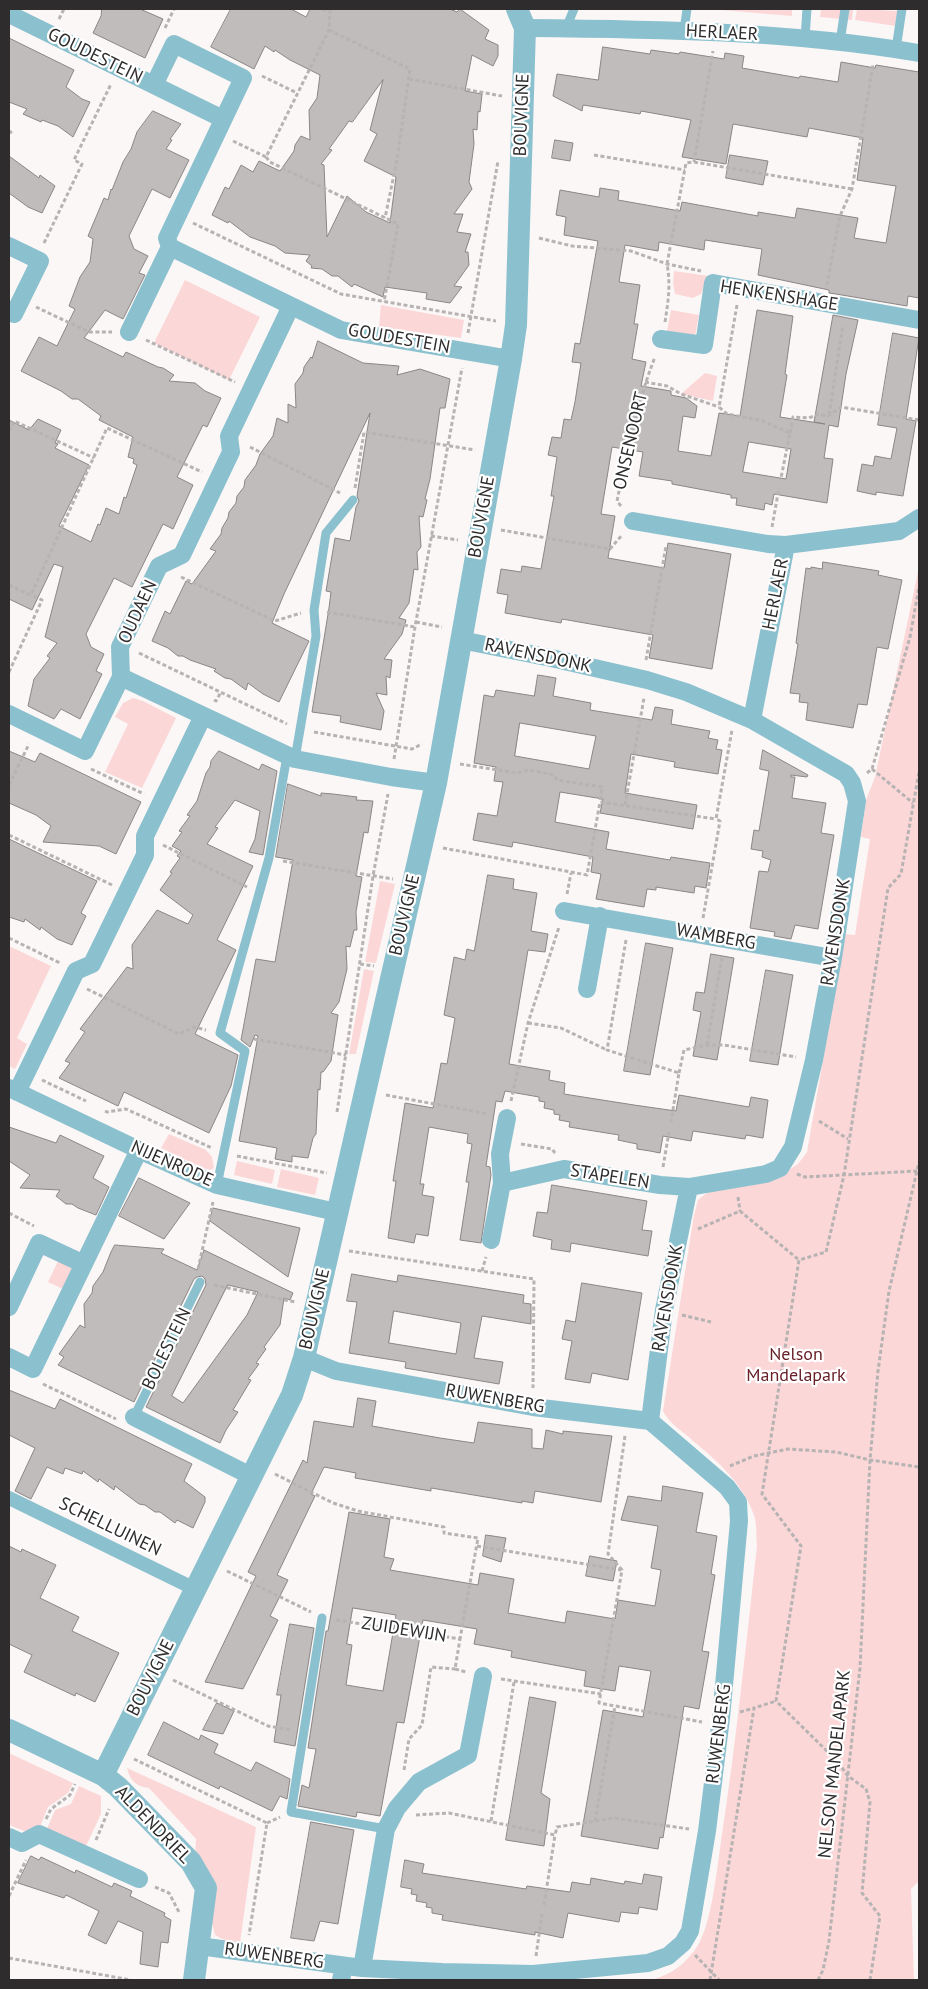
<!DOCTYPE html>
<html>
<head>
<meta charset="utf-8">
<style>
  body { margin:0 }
  #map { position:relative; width:928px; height:1989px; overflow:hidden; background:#fcf7f7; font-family:"PT Sans",sans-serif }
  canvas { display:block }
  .frame { position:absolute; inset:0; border:10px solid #2e2c2c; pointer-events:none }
</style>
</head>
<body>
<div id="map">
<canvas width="928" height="1989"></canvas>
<div class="frame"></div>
</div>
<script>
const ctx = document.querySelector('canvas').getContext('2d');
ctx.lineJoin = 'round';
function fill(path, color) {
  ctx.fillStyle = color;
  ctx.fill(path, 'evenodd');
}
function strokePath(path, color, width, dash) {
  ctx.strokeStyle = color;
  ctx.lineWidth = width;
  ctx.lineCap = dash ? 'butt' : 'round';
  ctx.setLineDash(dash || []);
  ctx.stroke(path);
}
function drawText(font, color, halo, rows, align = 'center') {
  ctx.font = font + ' "PT Sans",sans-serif';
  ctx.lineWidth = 4.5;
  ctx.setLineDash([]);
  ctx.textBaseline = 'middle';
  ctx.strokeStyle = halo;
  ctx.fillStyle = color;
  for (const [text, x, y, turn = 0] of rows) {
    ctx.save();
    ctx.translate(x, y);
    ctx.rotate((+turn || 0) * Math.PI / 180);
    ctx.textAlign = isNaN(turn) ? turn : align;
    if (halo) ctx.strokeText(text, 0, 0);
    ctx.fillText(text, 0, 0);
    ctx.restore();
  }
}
fill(new Path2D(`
  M709 9H792V16Z
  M821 9H853L852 20 820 17Z
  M857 9 898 11 896 26 855 20Z
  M674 271 708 276 701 294 693 298 675 294 673 283Z
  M185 280 260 317 229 380 154 343Z
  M381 305 464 320 461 338 379 327Z
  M671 310 699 315 695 336 667 331Z
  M705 373 717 376 713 401 681 394Z
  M919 567V1881L911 1889 914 1980H651C671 1975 687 1963 698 1945 712 1921 717 1869 721 1841 736 1743 746 1645 757 1546 756 1537 757 1525 754 1515 743 1484 718 1461 693 1441 683 1431 669 1424 663 1411L694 1215 698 1200 711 1190 776 1178 798 1164 807 1152 845 934 855 935 870 839 861 837 866 800 875 777Z
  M133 698 143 701 176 718 142 788 105 772 128 724 115 717 123 703Z
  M380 881 395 884 376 963 365 962Z
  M9 946 51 966 17 1038 27 1044 15 1069 9 1066Z
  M364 969 374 971 356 1054H349Z
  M169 1134 206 1150 212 1157 214 1168 210 1170 205 1169 161 1148Z
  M237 1161 275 1170 272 1184 234 1175Z
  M281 1169 319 1178 315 1195 277 1187Z
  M58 1261 75 1269 65 1290 48 1282Z
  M9 1753 73 1783 68 1793 48 1807 39 1829 27 1832 9 1825Z
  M127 1768 256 1827 240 1943 226 1941 215 1935 195 1857 196 1839 149 1788C137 1787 129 1780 127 1768Z
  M79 1786 101 1796V1814L86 1846 47 1829 55 1810 71 1804Z`), '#fbd7d8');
const building = new Path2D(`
  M102 9H140L163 19 145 58 93 33 101 16Z
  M231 9H291L306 17 310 9H450L457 12 460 9 489 30 485 39 498 45V56L493 66 472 55 465 91 482 94 480 112 478 111 477 130 473 129 474 144 469 182 472 189 454 214H463L457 232 471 234 465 252H468L469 265 454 286 462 287 450 303 426 299 427 293 385 287 383 297 354 284 352 287 338 276H332L322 269 311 268 312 266 306 261 310 255 285 253 275 246 250 237 229 221 228 223 212 215 225 187 229 189 241 165 253 172 259 161 280 171 294 151 295 145 301 136 310 140 309 110 317 98 320 75 290 60 275 50 274 52 265 46 254 69 211 47ZM383 80 370 130 377 134 364 161 396 177 390 223 366 212 347 196 327 237 324 165 321 164 332 150 329 149 349 121 352 122Z
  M9 38 74 70 66 87 82 99 90 102 73 137 58 126 42 120 41 122 23 114 27 109 9 102Z
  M603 47 650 54 651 50 679 54 680 52 724 59 725 53 744 56 742 68 799 78 800 76 838 82 841 62 875 68 876 65 919 72V298L908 296 907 306 836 294 829 293V290L758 275 762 249 705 240 704 250 659 242 658 251 625 245 619 282 640 285 634 324H638L632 359 646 362 641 386 671 391V395L686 398 697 406 695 418 683 416 678 451 711 456 719 413 740 416 757 310 793 316 785 374 787 375 780 417 825 424 814 422 833 315 858 320 846 374 838 427 829 425 824 458 833 459 827 503 774 494 772 505 765 503 764 510 736 505 737 498H731V495L672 484V481L639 476 643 452 612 447 601 514 615 516 608 558 664 568 668 543 731 554 712 669 649 658 653 635 562 619 561 623 505 613 508 595 497 593 501 569 521 572 522 566 541 569 554 496H551L557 457 548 455 552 437 561 438 564 419 571 420 575 402 581 363 572 362 575 343 580 344 598 241 564 235 566 217 556 215 560 190 599 197 600 188 619 191 618 200 680 211 682 202 758 216V212L795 218 797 208 858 218 854 238 886 243 896 186 857 180 863 138 809 128 807 137 733 124 726 164 682 157 691 120 641 111 640 114 583 105 582 111 553 96 557 74 598 80ZM749 442 791 449 786 479 743 472Z
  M153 111 181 124 170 139 172 140 166 149 189 160 170 198 152 189 129 236 134 249 148 256 139 273 145 275 123 319 105 310 84 338 123 357 126 352 158 367 163 368 174 375 169 381 195 383 205 391 221 398 207 427 203 425 177 477 193 485 173 529 163 524 132 587 114 578 86 634 91 647 104 654 96 671 102 674 80 719 61 709 54 719 28 706 34 679 50 658 47 656 57 643 45 637 63 567 54 564 32 610 9 599V420L29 430 38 419 61 430 55 443 58 444 55 448 89 465 59 526 91 542 98 524 100 525 106 508 119 514 124 497 126 498 137 465 133 463 134 459 128 457 133 437 99 420 101 416 78 399H72L61 391 21 371 39 337 57 346 75 309 69 306 80 277 90 262 93 239 88 236 104 198 108 200 111 189 112 190 123 162 131 149 137 132Z
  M555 140 573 143 570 161 552 158Z
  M730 155 768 161 763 185 726 178Z
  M9 156 39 178 40 175 55 186 42 213 28 207 9 193Z
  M893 333 919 338 906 419 916 421 903 496 876 492V495L857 491 862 464 873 466 875 456 891 459 897 428 878 425Z
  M318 341 363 363 399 366 397 375 420 369 450 379 445 408H440L430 479 425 499 427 500 423 517 419 516 421 547 417 552 418 570 414 569 409 603 399 618 406 620 402 634 384 659 392 660 390 678 386 676 387 695 376 693 384 711 381 730 340 722 341 716 312 712 329 608 331 592 326 591 335 538 350 541 356 507 359 501 357 496 370 413 284 594 272 623 309 641 279 702 263 694 248 683 246 690 231 679 225 678 214 671 216 669 190 660 183 656H178L168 648 152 641 165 611 170 614 186 581 192 584 216 551 210 549 221 534 222 528 228 518 229 512 236 503 237 496 244 487 245 480 256 465 260 454 273 436 277 418 288 423V404L296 408 295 384 303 373 304 367 311 357 312 358Z
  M823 562 879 571 878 575 902 580 888 649 877 647 867 705 858 704 853 728 806 720 808 703 799 702 800 694 790 693 798 644 796 643 806 568 811 569V567L822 569Z
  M538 675 556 678 553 696 591 703 590 710 652 720 655 707 673 710 671 724 710 731 708 738 718 740 716 749 722 750 718 774 674 767 675 762 631 754 625 793 697 805 693 829 600 813 603 799 560 792 555 822 609 832 606 849 670 860 671 857 710 863 706 888 695 886 694 893 656 887V890L647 889 644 907 596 899 601 874 591 872 593 857 513 842 512 847 473 840 478 813 497 816 503 782 494 781 496 767 474 763 484 695 494 697 496 690 534 696ZM520 723 596 736 589 769 515 756Z
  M763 750 808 775 807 777 791 775V777H795L792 798 826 803 821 833 834 835 818 929 795 925 791 939 774 936 775 932 750 928 759 871 768 872 771 860 762 857 763 851 751 849 754 830 759 831 769 771 760 769Z
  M9 751 35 762 40 753 141 802 116 854 99 846 43 842 51 826 36 815 9 803Z
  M219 751 259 770 262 764 277 771 263 855 249 852 255 839 260 811 235 800 215 827 218 828 207 844 253 866 217 940 236 950 195 1034 238 1055 231 1086 209 1133 124 1092 118 1106 59 1078 70 1063 65 1061 85 1032 80 1029 127 967 133 969 132 945 157 910 188 924 193 915 160 890 172 873 170 872 180 858 177 856 181 851 172 846 182 832 179 831 190 816 187 815 197 801 206 773 210 767 211 761Z
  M288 784 321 796V793L333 794 357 797 356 800 373 801 368 833 364 832 356 876 362 877 356 912 357 930H354L350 947 346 946 347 969 339 1002 331 1013 338 1015 331 1061 323 1072H321L320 1090 318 1089 316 1134 313 1138 308 1158 292 1156V1162L275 1159 277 1148 239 1141 258 1036 255 1035 250 1047 241 1040 256 959 275 962 293 860 276 857Z
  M9 839 97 881 81 913 86 916 72 945 57 939 41 927 40 930 25 919 24 922 9 917Z
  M488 875 514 879 513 889 537 893 531 931 548 934 545 952 528 950 509 1064 550 1071 549 1080 565 1083 564 1094 634 1105 676 1111 679 1095 749 1107 751 1097 768 1100 763 1138 746 1135 745 1139 693 1131 691 1141 663 1136 660 1153 650 1151 637 1149V1144L618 1140 619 1135 569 1127 570 1122 559 1120 560 1115 554 1114V1110L544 1108 545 1102 539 1101V1097L505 1091 502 1102 496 1101 486 1166 490 1167 491 1175 481 1243 460 1240 469 1182H466L472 1144 467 1143 468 1134 429 1127 420 1184H424L422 1195 434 1197 428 1236 416 1234 414 1243 388 1238 396 1181H393L405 1103 433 1108 441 1063 447 1064 455 1018 444 1015 454 957 465 960 467 949 474 951Z
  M646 943 673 948 650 1075 624 1071Z
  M711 954 734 958 717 1060 693 1056 701 1012 693 1010 696 992 704 993Z
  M766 970 793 975 778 1065 750 1061Z
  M9 1127 56 1143 60 1135 104 1156 93 1178 109 1187 96 1215 78 1208 72 1204H66L56 1196 60 1190 20 1188 30 1175 9 1161Z
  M139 1178 190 1203 164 1239 119 1216Z
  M552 1185 647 1201 642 1230 652 1231 648 1256 571 1243 570 1252 551 1249 552 1240 533 1236 537 1212 547 1213Z
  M213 1208 300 1228 288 1277 210 1221Z
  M115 1245 164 1249 161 1253 197 1270 204 1250 293 1293 290 1300 284 1298 280 1325 264 1347 266 1349 256 1363 259 1364 248 1379 251 1380 233 1410 238 1412 226 1430 220 1443 146 1407 206 1285 205 1279 202 1276 197 1277 194 1279 134 1402 58 1365 64 1357 59 1354 80 1325 85 1328 84 1304 92 1293 93 1286 103 1272 111 1252ZM228 1285 258 1292 247 1315 183 1403 172 1396Z
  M352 1274 397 1282 398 1275 524 1295 523 1303 531 1304V1324L482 1316 474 1358 503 1362 499 1384 405 1368 406 1362 349 1353 357 1302 347 1301ZM394 1311 461 1323 456 1354 389 1343Z
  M582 1283 642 1293 628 1380 592 1373 590 1383 565 1379 572 1341 562 1339 566 1320 575 1322Z
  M9 1390 55 1409 60 1399 192 1464 184 1481 205 1497V1502L193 1528 177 1520 175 1523 160 1512H155L145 1505 139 1504 115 1486 114 1490 99 1479 98 1482 83 1471 82 1474 65 1468 63 1474 47 1467 31 1499 15 1491 35 1448 9 1435Z
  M358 1398 376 1401 372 1426 440 1438 474 1443 478 1422 532 1429V1448L543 1449 546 1430 563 1434V1431L612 1436 601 1502 535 1491 533 1503 522 1501V1503L431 1488V1491L355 1478 356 1473 324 1467 311 1494 315 1496 277 1575 288 1580 270 1616 278 1620 243 1689 205 1682 256 1576 248 1572 303 1460 307 1463 314 1421 353 1427Z
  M663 1486 703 1493 696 1532 717 1536 711 1574 715 1575 702 1651 709 1652 699 1709 684 1706 663 1838 660 1837 658 1849 581 1836 603 1710 643 1717 651 1671 619 1666 615 1691 584 1686 586 1671 511 1657 512 1651 474 1644 477 1629 423 1620 404 1723 397 1722 380 1816 357 1812 356 1817 298 1806 302 1785 309 1788 316 1749 308 1748 326 1631H328L349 1512 390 1519 384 1557 394 1559 390 1570 478 1585 480 1573 514 1579 508 1613 565 1623 567 1611 615 1619 618 1600 655 1606 661 1570 651 1568 658 1526 621 1520 628 1496 661 1501ZM353 1608 396 1615 383 1691 346 1685 352 1645 347 1644Z
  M486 1535 506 1538 501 1562 483 1556Z
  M9 1546 21 1552 22 1549 56 1565 40 1598 79 1617 72 1631 119 1653 95 1702 76 1693 75 1696 24 1672 32 1655 9 1644Z
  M590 1556 617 1561 613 1581 586 1576Z
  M290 1624 314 1628 295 1746 274 1742 281 1695H277Z
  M530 1697 556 1702 541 1793 550 1799 544 1846 506 1840Z
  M217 1703 234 1711 223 1734 203 1730Z
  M164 1722 199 1740 201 1735 218 1744 214 1753 251 1771 256 1762 290 1779 287 1799 280 1796 272 1811 220 1786 219 1789 148 1755Z
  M311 1822 354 1830 338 1924 320 1921 314 1941 291 1938Z
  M31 1856 39 1860 41 1857 75 1873 76 1870 112 1887 114 1883 132 1891 130 1896 165 1913 164 1916 171 1920 168 1943 161 1942 158 1967 140 1964 143 1932 118 1921 106 1944 88 1935 99 1911 66 1895 64 1898 18 1883Z
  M405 1860 424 1864 422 1873 526 1889 527 1886 570 1892 572 1882 590 1885 591 1878 624 1884 625 1881 642 1884 644 1874 662 1877 657 1910 639 1907 638 1914 621 1912 619 1922 568 1913 563 1938 535 1932V1935L442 1920 443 1915 432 1913V1908L426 1907 427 1903 416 1901 417 1895 411 1894 412 1889 401 1887Z`);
fill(building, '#c1bcbc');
strokePath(building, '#8a8686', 1);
strokePath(new Path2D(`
  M323 9 328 12
  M59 19 64 9
  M165 28 174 9
  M329 30 410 69 397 160 385 218
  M262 76 297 93
  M409 79 502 96
  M9 131 12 133
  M233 141 266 157 329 30 330 9
  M594 155 685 170
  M266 157 270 162 398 224 384 302
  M694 162 852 189
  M193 223 341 294 496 321
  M539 238 572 246 631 251 667 264 701 271
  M44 243 82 164 74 160 111 84
  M827 285 840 216 852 189 873 65
  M737 305 719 407 727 414 760 420 790 433 781 478
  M36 307 89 332H112
  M665 322C668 302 671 285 667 264L686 163 694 162 713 51
  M468 333 498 161
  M146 340 235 382
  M645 382 667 386 681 394 719 407
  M829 415 843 325
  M9 431 14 421 94 458
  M790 433 793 417 809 418 818 414 828 416 841 407 919 420
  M250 447 340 493
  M355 488 364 432 475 450
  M621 506 617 501C627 452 637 403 655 357
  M772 527 779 488
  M501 530 610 549 622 535
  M431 536 458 540
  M181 577 275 621 301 613
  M9 585 31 595 107 428 202 472
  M327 612 415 627
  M416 622 442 627
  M139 653 287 724
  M646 660 666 546
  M9 672 42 600 31 595
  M214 700 216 701 221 692
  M314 732 412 749 422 744
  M394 759 415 627 462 368
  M460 764 517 773 529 770 554 775 557 780 602 787 600 802 716 819
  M91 769 144 794
  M872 769 913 803
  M867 773 872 769 910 637 919 587
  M9 785 29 744
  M625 805 644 698
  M9 835 112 885
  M163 845 247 887
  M443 848 587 875 600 802
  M283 861 393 879
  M567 894 571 873
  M703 918 720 821 716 819 732 730
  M9 938 60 963
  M626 940 607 1050 679 1073 671 1122
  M360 964 374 966
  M87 989 179 1034 194 1027 206 1030
  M528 1023 561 1028 607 1050
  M254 1039 346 1055
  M707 1045 722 957
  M679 1073 684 1050 707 1045H724L796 1057
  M42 1080 86 1101
  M386 1095 488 1114
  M511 1101 528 1023 559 927
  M105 1111 107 1112 126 1109 212 1148
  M337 1112 373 876 388 794
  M819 1121 848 1139
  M521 1144 552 1149 555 1153
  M237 1156 327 1173
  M663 1167 669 1132
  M797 1174 805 1177 917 1171
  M738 1197 740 1211
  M9 1213 34 1226
  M698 1229 740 1211 799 1260
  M349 1251 534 1279 533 1388
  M198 1269 213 1202
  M482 1271 486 1257
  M214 1285 295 1302
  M682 1315 711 1322
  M43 1384 116 1419
  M625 1436 608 1554 622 1570 599 1703 702 1722
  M730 1466 754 1456 788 1449 836 1452 870 1460 919 1467
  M275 1474 333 1503 358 1511 444 1527V1533L478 1538 460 1639
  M477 1546 621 1570
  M227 1571 311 1612
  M336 1620 460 1639 455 1669 466 1672
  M501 1679 601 1694
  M173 1680 268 1726 291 1730
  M740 1712 754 1708
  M134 1759 267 1823 249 1935
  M404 1770 409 1739 422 1725 431 1667 455 1669
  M416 1815 449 1813 555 1835 557 1827 614 1818 689 1829
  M46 1819 51 1809 70 1795 75 1784
  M491 1821 514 1682
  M595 1821 615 1706
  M267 1823 280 1817
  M96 1840 109 1809
  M155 1887 169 1893 180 1914
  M9 1896 26 1860
  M544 1905 555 1835
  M695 1955 719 1980
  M536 1956 542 1914
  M9 1958 131 1980
  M710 1980 754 1708 776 1701
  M818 1980 823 1970 829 1941 860 1668 870 1460 878 1371 889 1291 919 1162
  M870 1980 880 1916 862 1893 870 1802 866 1789 848 1776 837 1761 776 1701 801 1546 762 1494 799 1260 826 1252 844 1175 888 888 901 874 919 772`), '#b7b3b3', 3, [4, 2.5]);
strokePath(new Path2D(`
  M566 28 574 9
  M684 31 687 9
  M805 38 807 9
  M840 42 845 9
  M896 49 902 9
  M295 759 316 636 314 610 326 533 353 500
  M217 1185 245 1051 220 1033 269 858 287 756
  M134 1417 200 1282
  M322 1618 291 1812 386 1829`), '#8bc1ce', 9);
strokePath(new Path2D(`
  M9 1498 195 1589`), '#8bc1ce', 14);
strokePath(new Path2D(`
  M9 14 223 119
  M525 28C656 29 789 31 919 53
  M154 85 174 44 243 78 167 238 170 247 341 330 511 359
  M9 246 40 261 14 314 9 311
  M129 332 170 247
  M661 339 704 345 713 283 919 320
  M633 521 768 544 786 545
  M461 640 551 658 647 680 686 692 752 720 846 774 852 783 857 801 833 958 814 1060 793 1147 780 1168 766 1174 689 1187 660 1185 564 1169 502 1183 491 1240
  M121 677 120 647 159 566 182 555 231 452 229 436 291 306
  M9 714 85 751 121 677 295 759 391 777 436 783
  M752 720 786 545 899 531 919 518
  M564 911 833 958
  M587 989 600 916
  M9 1088 139 1150 217 1185 336 1212
  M17 1092 76 971 92 964 145 855V836L203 716
  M502 1183 500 1154 507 1118
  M9 1307 39 1243 84 1264
  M9 1357 33 1369 139 1150
  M134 1417 251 1476
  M650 1421 664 1310 689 1187
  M9 1837 22 1843 39 1834 139 1879
  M199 1946 362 1968 442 1972 533 1974 648 1963 668 1956 683 1943 690 1931 707 1831 721 1718 739 1521 738 1502 727 1487 650 1421 533 1407 336 1371 304 1358
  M362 1968 386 1829 397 1808 419 1782 468 1755 483 1676
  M341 1980 344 1966`), '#8bc1ce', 18);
strokePath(new Path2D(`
  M9 1730 103 1775 118 1787 191 1862 206 1888 194 1980
  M103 1775 292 1395 304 1358 436 783 511 359 516 325 525 28 517 9`), '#8bc1ce', 22);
drawText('18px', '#2e2c2c', '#fff', [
  ["HERLAER",722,33,3],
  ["GOUDESTEIN",95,56,26],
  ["BOUVIGNE",522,115,-88],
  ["HENKENSHAGE",779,296,9],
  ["GOUDESTEIN",399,339,10],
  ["ONSENOORT",631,441,-77],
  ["BOUVIGNE",482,517,-80],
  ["HERLAER",776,594,-79],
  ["OUDAEN",138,612,-65],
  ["RAVENSDONK",538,656,12],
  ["BOUVIGNE",405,915,-77],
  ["RAVENSDONK",836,932,-81],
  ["WAMBERG",716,937,10],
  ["NIJENRODE",172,1164,24],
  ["STAPELEN",610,1177,9],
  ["RAVENSDONK",668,1298,-80],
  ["BOUVIGNE",315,1309,-77],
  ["BOLESTEIN",167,1349,-64],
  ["RUWENBERG",495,1399,10],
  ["SCHELLUINEN",110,1527,26],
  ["ZUIDEWIJN",404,1630,9],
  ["BOUVIGNE",151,1678,-63],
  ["RUWENBERG",719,1734,-83],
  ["NELSON MANDELAPARK",835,1764,-84],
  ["ALDENDRIEL",153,1825,46],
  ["RUWENBERG",274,1956,8]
]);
drawText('18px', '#682129', '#fff', [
  ["Nelson",796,1355],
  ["Mandelapark",796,1376]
]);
</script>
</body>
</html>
